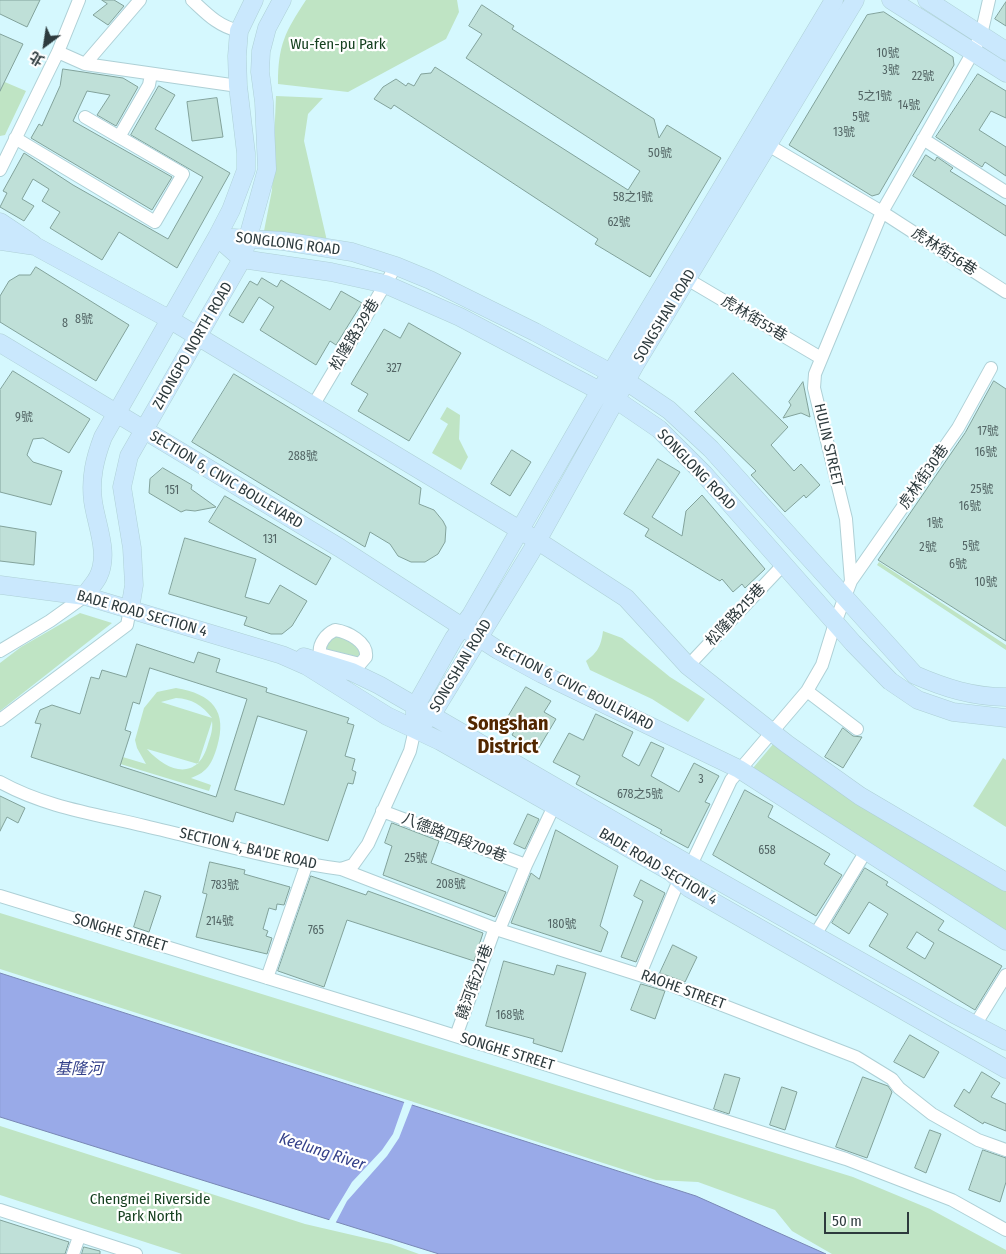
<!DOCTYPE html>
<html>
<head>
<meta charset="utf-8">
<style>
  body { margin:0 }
  #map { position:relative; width:1006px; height:1254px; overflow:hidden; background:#d5f8fe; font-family:"Fira Sans Condensed","Noto Sans TC",sans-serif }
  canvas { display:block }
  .north { position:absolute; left:20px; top:20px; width:50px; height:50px; -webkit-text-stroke:4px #fff; paint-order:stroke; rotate:211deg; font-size:14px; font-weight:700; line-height:20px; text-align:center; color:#2d3a3d }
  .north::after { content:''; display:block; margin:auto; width:18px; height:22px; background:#2d3a3d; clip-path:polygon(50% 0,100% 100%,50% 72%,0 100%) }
  .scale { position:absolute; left:824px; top:1212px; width:85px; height:22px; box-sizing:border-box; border:2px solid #2d3a3d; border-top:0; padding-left:6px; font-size:15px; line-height:18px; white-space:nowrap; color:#2d3a3d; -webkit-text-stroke:4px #fff; paint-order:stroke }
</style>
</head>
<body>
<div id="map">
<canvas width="1006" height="1254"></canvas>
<div class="north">北</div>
<div class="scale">50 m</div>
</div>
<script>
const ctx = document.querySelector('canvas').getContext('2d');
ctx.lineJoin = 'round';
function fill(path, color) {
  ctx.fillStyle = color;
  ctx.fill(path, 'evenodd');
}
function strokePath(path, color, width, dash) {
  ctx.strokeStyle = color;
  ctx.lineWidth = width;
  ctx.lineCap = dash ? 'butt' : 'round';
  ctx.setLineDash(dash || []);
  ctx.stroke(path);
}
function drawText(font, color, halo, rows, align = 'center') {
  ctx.font = font + ' "Fira Sans Condensed","Noto Sans TC",sans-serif';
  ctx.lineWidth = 4.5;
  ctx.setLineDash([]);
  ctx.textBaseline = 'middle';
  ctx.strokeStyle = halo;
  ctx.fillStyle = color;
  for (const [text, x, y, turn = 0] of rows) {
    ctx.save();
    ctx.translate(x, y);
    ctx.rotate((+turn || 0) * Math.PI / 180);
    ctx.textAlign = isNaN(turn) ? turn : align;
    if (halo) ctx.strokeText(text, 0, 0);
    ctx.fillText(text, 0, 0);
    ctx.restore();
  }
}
fill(new Path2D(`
  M306 0H457L459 12 446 39 348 92 278 84C278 45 285 32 306 0Z
  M0 80 26 91 5 135 0 136Z
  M276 96 323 98 308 114 304 141 327 241 264 231 272 190Z
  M447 407 460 415 459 439 468 457 461 470 432 453 448 424 440 419Z
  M879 562 1006 645V650L877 565Z
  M80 613 112 623 0 711V663L21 647Z
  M603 631 622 638 670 677 705 699 688 722 652 699 590 670 586 661C598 652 601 646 603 631Z
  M341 635 362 649 359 659 323 651 332 636Z
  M176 688C212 694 228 711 217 747 212 763 208 772 191 778L211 785 209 791 104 759 106 752 146 764 137 748 135 740 144 708 157 692ZM176 698C192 699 202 705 212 718L161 702ZM212 721C213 729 211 735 208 744 198 781 168 773 147 749L198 764Z
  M774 743 1006 886V935L754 772 753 768Z
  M1003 758 1006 760V827L973 806Z
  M0 913 853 1177 930 1209 1006 1250V1254H832L792 1231 775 1210 698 1182 656 1180 0 969Z
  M0 1126 305 1224 391 1244 419 1254H182L0 1195Z`), '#bfe4c4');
const water = new Path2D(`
  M0 973 696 1196 826 1254H439L0 1117Z`);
fill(water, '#99aae8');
strokePath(water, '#7988b5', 1);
fill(new Path2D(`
  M405 1100 413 1102 399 1138 387 1156 347 1201 335 1224 328 1222 352 1182 382 1150 393 1134Z`), '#d5f8fe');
const building = new Path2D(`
  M0 0H40L27 27 0 14Z
  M102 0H114L124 6 108 25 93 15 107 4Z
  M1006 2V26L995 19Z
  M482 5 514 26 512 29 654 119 659 138 667 125 721 158 650 277 595 244 598 239 394 105 391 109 374 99 383 87 396 79 406 86 408 83 414 86 421 74 431 73 435 67 628 190 640 171 466 58 482 34 469 26Z
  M884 12 953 57 954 65 879 194 872 196 789 145 867 15Z
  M0 34 23 44 0 91Z
  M63 69 123 78 138 87 116 126 97 115 110 95 87 91 73 121 172 177 152 210 31 138 39 124 42 126 60 86Z
  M978 74 1006 91V118L991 111 979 130 1006 147V176L985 162 982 167 936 137Z
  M159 86 175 95 155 129 230 173 177 268 119 232 102 260 50 228 60 212 42 201 49 189 33 179 22 199 34 206 24 221 0 207 7 193 3 191 24 153 73 185 168 239 203 177 131 135Z
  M217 98 223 137 192 141 187 102Z
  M926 155 935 161 937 157 953 168 950 171 1006 206V236L913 176Z
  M36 267 129 325 96 381 0 322V296L9 281 19 275H30Z
  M262 278 277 287 281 280 330 310 341 291 362 303 336 345 330 341 316 365 260 330 274 307 259 297 243 323 229 315 250 281 257 285Z
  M409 323 461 353 409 441 358 411 368 394 351 384 384 329 400 338Z
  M13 371 90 419 69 453 43 438 33 439 27 455 33 462 62 471 51 505 0 492V390Z
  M733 373 788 427 771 445 794 471 801 464 820 485 806 498 804 495 785 512 751 475 756 471 695 412Z
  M234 374 421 488 419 504 434 510 443 521 446 527 445 542 438 554 425 562H411L398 556 390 544 370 532 365 547 192 442Z
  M994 381 1006 389V641L878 560 965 433Z
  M803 382 810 417 801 413 783 418 791 405 789 402Z
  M512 450 531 462 510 496 491 484Z
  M658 459 680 472 652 517 682 536 686 511 702 495 765 569 745 588 742 584 733 592 722 579 720 581 645 536 649 529 624 514Z
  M163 468 192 485 191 489 216 507 195 511 186 510 181 512 149 493 150 479Z
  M225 496 331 558 316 585 209 522Z
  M0 526 36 532 34 565 0 561Z
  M185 538 256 559 245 597 269 604 280 585 307 601 292 626 282 634H271L244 625 247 617 169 594Z
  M137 644 194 663 198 652 220 659 216 672 267 688 266 692 349 718 347 723 354 725 345 756 355 759 352 770 356 772 353 784 348 783 328 841 236 812 233 822 31 757 41 724 35 723 40 710 52 705 80 714 91 677 99 679 102 670 126 677ZM150 668 247 699 216 797 120 766 131 732 125 730 133 702 139 704ZM258 716 307 731 284 805 235 790Z
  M526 687 551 701 544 712 556 719 537 751 512 735 516 728 505 722Z
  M596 714 633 732 622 756 639 766 651 742 664 748 651 776 679 792 694 763 719 776 705 802 710 804 688 848 660 833 662 830 576 784 580 776 553 762 569 733 583 740Z
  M843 728 853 736 862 737 843 768 825 757Z
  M745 790 773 806 768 817 830 854 824 864 842 875 816 916 713 855Z
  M0 796 25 808 18 823 7 817 0 831Z
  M528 814 539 819 525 849 514 844Z
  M392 823 439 841 431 863 506 892 495 917 383 875 392 846 385 843Z
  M556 830 618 866 600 926 608 932 601 952 511 923 531 873 539 879Z
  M210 862 245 870 244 874 290 887 284 905 277 904 276 910 269 908 263 929 268 931 266 936 272 938 267 954 196 937 207 894 203 893Z
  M865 868 888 882 886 885 944 921 938 930 1002 966 975 1010 869 946 888 914 869 902 849 934 832 923ZM917 932 934 943 925 959 907 948Z
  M311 876 366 895 368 891 483 933 474 961 347 920 324 987 278 971Z
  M641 880 665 893 636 962 621 957 643 901 634 896Z
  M145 891 161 896 149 932 134 927Z
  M673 945 697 957 685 982 660 973Z
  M504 961 554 975 557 965 586 973 562 1052 533 1043 534 1039 486 1026Z
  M641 984 665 991 655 1019 631 1010Z
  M910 1035 939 1052 924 1078 894 1062Z
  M982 1072 1000 1083 991 1097 1006 1104V1131L984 1122 983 1124 954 1106 964 1089 969 1093Z
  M725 1074 740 1078 729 1114 714 1109Z
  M863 1077 888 1086 892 1092 867 1158 836 1147Z
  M782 1087 797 1092 785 1130 770 1125Z
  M930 1130 941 1134 926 1173 915 1168Z
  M983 1150 1006 1158V1182L1000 1202 969 1190Z
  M0 1220 69 1242 65 1254H0Z
  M84 1247 100 1251V1254H82Z`);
fill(building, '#bfe0d8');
strokePath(building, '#82a29b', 1);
const street = new Path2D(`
  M192 0C207 14 218 26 239 31
  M58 52 85 64 238 86
  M85 64 140 0
  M119 137 149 85 151 74
  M15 138 155 222 183 174 85 117
  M923 139 1006 192
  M768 145 882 212 1006 292
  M0 170 58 52 79 0
  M687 279 821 358
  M314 404 396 266
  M851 581 958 428 991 368
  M335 630C348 632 368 642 366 657L360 664 320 654C318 644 326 634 335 630Z
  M0 651 50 621 85 596
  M688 666 783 565
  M807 691 857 729
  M0 720 127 625 130 609
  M0 782C45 807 95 814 145 826 210 841 274 860 341 869L353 865 368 844 410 751 415 729
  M382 811 526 865
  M341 869 499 930 668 984 856 1057 892 1079 899 1088 932 1114 978 1140 1006 1150
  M0 896 411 1022 846 1159 952 1200 1006 1230
  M499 930 526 865 554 806
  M815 935 866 851
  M640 974 679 880 691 865 731 780 807 691 822 665 835 623 851 581 846 519 814 388 815 374 882 212 973 52 981 35 989 0
  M267 978 307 863
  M975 1025 1006 975
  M456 1036 495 928
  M0 1210 136 1254
  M73 1254 79 1237`);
const secondary = new Path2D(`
  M891 0 1006 73
  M927 0 1006 51
  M0 222 33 244
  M217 237 242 259 331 272 385 284 460 317 615 399 659 429 704 474 853 643 890 681 918 700 953 712 1006 718
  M217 237 283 241 352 252 396 266 430 280 535 332 626 381 669 410 711 449 915 675C945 688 973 697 1006 697
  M0 241 35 246 169 319 538 541 626 598 688 666 787 744 860 796 1006 882
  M0 343 340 548 498 650 542 674 739 769 1006 941
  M0 585 85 596 282 655 307 666 387 716 440 741 671 872 689 888 1006 1069
  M85 596C89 589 95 583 98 577 110 554 96 524 93 501 90 478 95 458 103 437L217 237 231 210 246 170V153L238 86 237 56 239 31 254 0
  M130 609 134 585 132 548 122 487 129 456 242 259 267 169 264 102 260 72 261 51 267 28 282 0
  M304 657 352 672 379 685 678 858 954 1014 1006 1041
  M415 729 431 716 531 552 636 363 855 0
  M415 729V707L454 638 471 615 590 408 834 0`);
strokePath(street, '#aed0d6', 14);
strokePath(secondary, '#aed0d6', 19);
strokePath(street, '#fff', 12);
strokePath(secondary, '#cae8fd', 18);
drawText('12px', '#526464', null, [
  ["10號",888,54],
  ["3號",891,71],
  ["22號",923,77],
  ["5之1號",875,97],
  ["14號",909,106],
  ["5號",861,118],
  ["13號",844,133],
  ["50號",660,154],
  ["58之1號",633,198],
  ["62號",619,223],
  ["8號",84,320],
  ["8",65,324],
  ["327",394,369],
  ["9號",24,418],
  ["17號",988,432],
  ["16號",986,453],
  ["288號",303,457],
  ["25號",982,490],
  ["151",172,491],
  ["16號",970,507],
  ["1號",935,524],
  ["131",270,540],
  ["5號",971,547],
  ["2號",928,548],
  ["6號",958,565],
  ["10號",986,583],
  ["3",701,780],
  ["678之5號",640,795],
  ["658",767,851],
  ["25號",416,859],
  ["208號",451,885],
  ["783號",225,886],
  ["214號",220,922],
  ["180號",562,925],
  ["765",316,931],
  ["168號",510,1016]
]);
drawText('15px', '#164120', '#fff', [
  ["Wu-fen-pu Park",338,45],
  ["Chengmei Riverside",150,1200],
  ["Park North",150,1217]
]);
drawText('15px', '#2d3a3d', '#fff', [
  ["SONGLONG ROAD",288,244,7],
  ["虎林街56巷",944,252,33],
  ["SONGSHAN ROAD",665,316,-59],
  ["虎林街55巷",754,319,31],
  ["松隆路329巷",355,335,-59],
  ["ZHONGPO NORTH ROAD",193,346,-60],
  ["HULIN STREET",828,445,77],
  ["SONGLONG ROAD",696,470,46],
  ["虎林街30巷",924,477,-55],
  ["SECTION 6, CIVIC BOULEVARD",226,480,31],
  ["BADE ROAD SECTION 4",142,614,16],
  ["松隆路215巷",736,615,-47],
  ["SONGSHAN ROAD",461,666,-59],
  ["SECTION 6, CIVIC BOULEVARD",574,687,27],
  ["八德路四段709巷",454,838,21],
  ["SECTION 4, BA'DE ROAD",248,849,13],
  ["BADE ROAD SECTION 4",658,867,31],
  ["SONGHE STREET",120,933,17],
  ["饒河街221巷",475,982,-70],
  ["RAOHE STREET",683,990,20],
  ["SONGHE STREET",507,1052,17]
]);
drawText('italic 16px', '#34418a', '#fff', [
  ["基隆河",79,1070],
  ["Keelung River",322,1152,18]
]);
drawText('bold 20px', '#522700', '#fff', [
  ["Songshan",508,724],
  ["District",508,747]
]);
</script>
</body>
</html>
